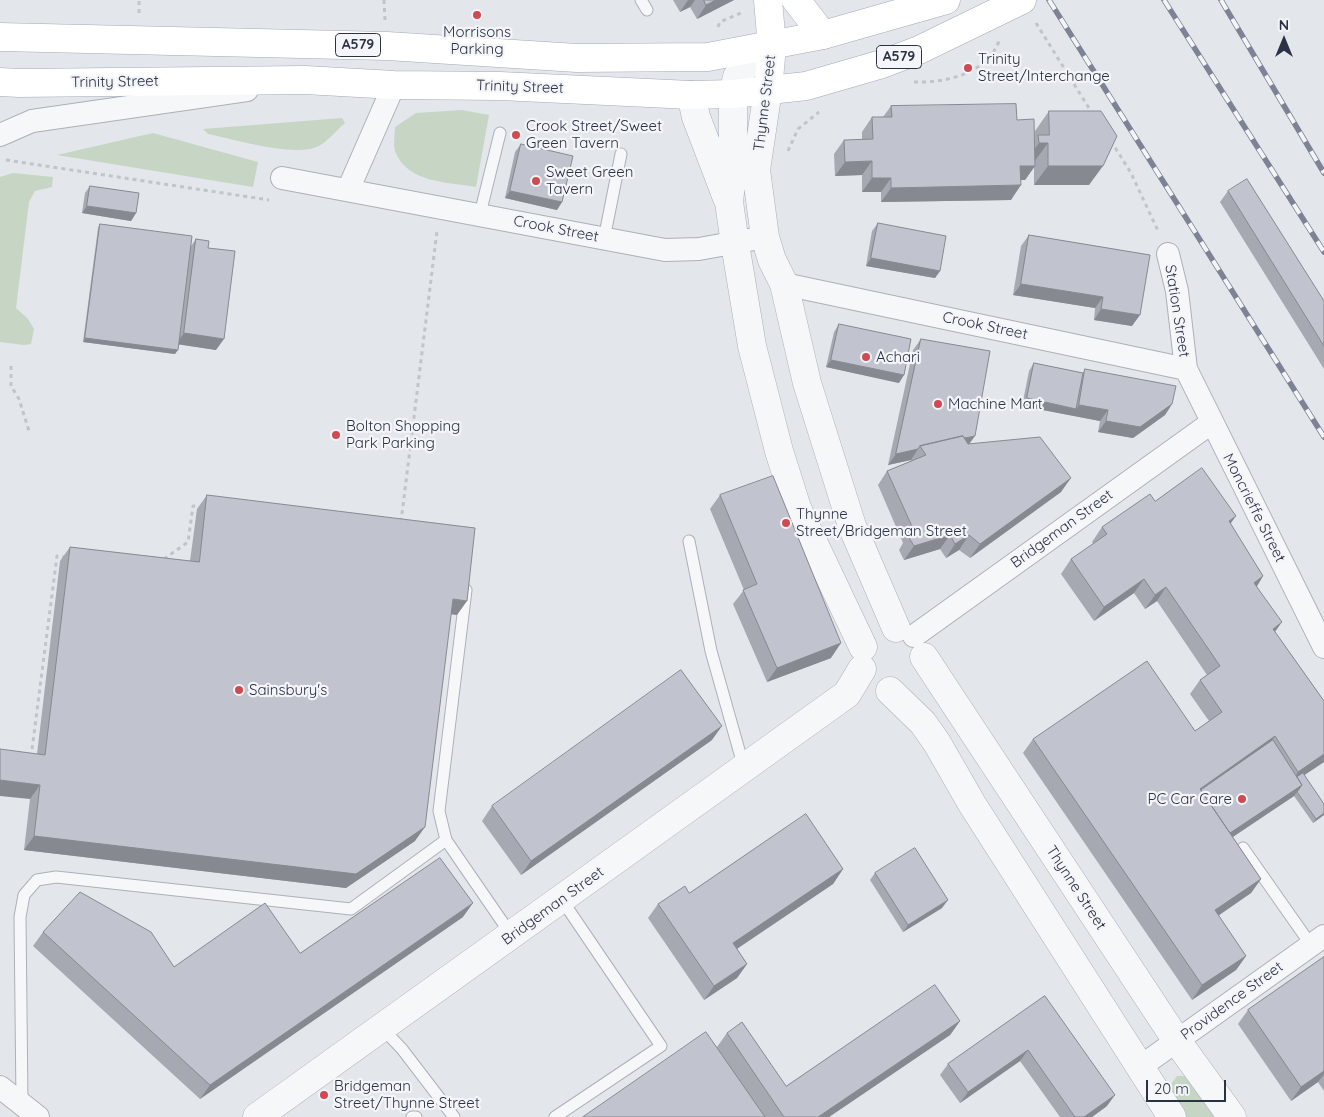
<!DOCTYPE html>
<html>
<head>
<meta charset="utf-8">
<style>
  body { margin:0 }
  #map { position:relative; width:1324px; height:1117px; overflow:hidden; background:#e3e6eb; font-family:Quicksand,sans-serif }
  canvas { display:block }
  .north { position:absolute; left:1259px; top:15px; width:50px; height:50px; -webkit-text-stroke:4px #f3f5f8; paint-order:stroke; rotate:0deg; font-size:14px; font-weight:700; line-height:20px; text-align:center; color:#2b3244 }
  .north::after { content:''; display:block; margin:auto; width:18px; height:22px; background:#2b3244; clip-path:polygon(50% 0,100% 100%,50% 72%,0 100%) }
  .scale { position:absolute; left:1146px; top:1080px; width:80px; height:22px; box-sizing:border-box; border:2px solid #2b3244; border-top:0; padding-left:6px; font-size:15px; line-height:18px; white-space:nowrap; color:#2b3244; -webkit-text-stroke:4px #f3f5f8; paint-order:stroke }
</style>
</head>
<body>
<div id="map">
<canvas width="1324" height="1117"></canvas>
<div class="north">N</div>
<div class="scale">20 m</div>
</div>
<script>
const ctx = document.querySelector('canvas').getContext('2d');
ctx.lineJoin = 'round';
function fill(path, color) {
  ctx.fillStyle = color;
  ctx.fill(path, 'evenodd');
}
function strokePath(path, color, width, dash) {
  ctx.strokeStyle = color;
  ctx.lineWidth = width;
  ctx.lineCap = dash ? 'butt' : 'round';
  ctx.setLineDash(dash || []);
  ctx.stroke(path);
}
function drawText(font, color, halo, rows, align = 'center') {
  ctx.font = font + ' Quicksand,sans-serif';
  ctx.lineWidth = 4.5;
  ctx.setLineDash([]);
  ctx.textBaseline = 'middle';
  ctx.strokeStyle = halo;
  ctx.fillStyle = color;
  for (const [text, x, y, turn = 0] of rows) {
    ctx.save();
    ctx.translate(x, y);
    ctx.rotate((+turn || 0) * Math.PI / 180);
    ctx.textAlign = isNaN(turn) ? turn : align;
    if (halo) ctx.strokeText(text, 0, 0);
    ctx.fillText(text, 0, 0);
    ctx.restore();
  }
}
fill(new Path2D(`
  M462 110 489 115 476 187C447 182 407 183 395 151 393 144 395 134 395 127L416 113Z
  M342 118 345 123C337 130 328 141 319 146 295 158 234 139 208 134L203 129Z
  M153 133 258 162 253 187 57 155Z
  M13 173 53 177 52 187 35 191 29 202 16 308 28 319 34 329 31 344 24 345 0 342V177Z
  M1177 1076H1188L1216 1117H1186L1169 1093 1171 1084Z`), '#c7d5c5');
const service = new Path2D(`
  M641 0 647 10
  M480 214 500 133
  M604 239 621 154
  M689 541 711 651 744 768
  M466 590 439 811 446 840 512 936
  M1243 848 1311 945
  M382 1028 402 1049 454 1117
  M22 1103 20 917 24 895 37 880 56 877 351 909 446 840
  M412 1117H416
  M555 1117 661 1046 562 900`);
const minor = new Path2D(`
  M0 135 32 121 247 90
  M282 178 665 250 699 249 765 237
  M348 190 394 85
  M1168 254 1177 291 1186 369 1324 647
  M784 284 1186 369
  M914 636 1211 423
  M1140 1067 1324 936
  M0 1087 38 1117`);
const tertiary = new Path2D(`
  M772 46 756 55 746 65 737 77 733 94V163L729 202 735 244 752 346 779 451 797 508 863 647
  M768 90 756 170 765 237 772 260 784 284 807 383 852 526 896 628
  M691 95 696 117 727 198
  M924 657 1177 1041 1232 1117
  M890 691 923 723 937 743 972 804 1172 1117
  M257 1117 847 694 862 669`);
const secondary = new Path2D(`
  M796 0 823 35
  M768 90 772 46 768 0`);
const primary = new Path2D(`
  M0 37 387 46 577 58 708 57 823 35 946 0
  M0 82 19 83 305 80 394 85 500 86 691 95 733 94 806 86 882 64 919 50 1022 0`);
strokePath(service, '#acb0b9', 13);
strokePath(minor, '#acb0b9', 24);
strokePath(tertiary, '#acb0b9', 29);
strokePath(secondary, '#acb0b9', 29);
strokePath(primary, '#a3a9b7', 29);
strokePath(new Path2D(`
  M384 0 385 20
  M139 13V0
  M1036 23 1092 113
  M718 27 720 22 741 13
  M914 82C945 83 987 74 999 41
  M1111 141 1131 173 1159 233
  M788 151 798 129 819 112
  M6 160 269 200
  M11 366V386L19 399 30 434
  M401 522 437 231
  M164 559 188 542 193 506 202 507
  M31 757 57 556 66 557`), '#c1c4ca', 3, [4, 4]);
strokePath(service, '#f6f7f9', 11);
strokePath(minor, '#f6f7f9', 22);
strokePath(tertiary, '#f6f7f9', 28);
strokePath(secondary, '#fff', 28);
strokePath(primary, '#fff', 28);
const rail = new Path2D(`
  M1049 0 1324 437
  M1164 0 1324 252
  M1221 0 1324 173`);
strokePath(rail, '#7d8395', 5.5);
strokePath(rail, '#f3f5f8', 4, [11]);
fill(new Path2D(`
  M673 0H734L697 19 690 7 680 12Z
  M891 106 1017 120 1035 140V131L1049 111 1089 185H1034V167L1025 180H1021L1011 200 881 202V192H862V175L835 176 834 154 844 140H862V132L872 117H883Z
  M521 144 562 202 557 210 505 198 515 152Z
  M90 186 136 213 131 221 82 213 85 193Z
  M1228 191 1324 301V369L1220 202Z
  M878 223 940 271 935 278 866 266 872 231Z
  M100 224 191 246 196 239 208 248 216 350 178 344 175 354 83 342 98 228Z
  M1029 235 1150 255 1132 326 1094 320 1095 308 1013 295 1021 246Z
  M839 324 899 383 826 367 834 332Z
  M921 339 969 444 1061 492 970 558 959 550 946 558 940 549 904 560 899 550 903 543 878 485 887 471 911 461 910 460 888 465 913 350Z
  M1034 363 1083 373 1085 369 1172 404 1165 415 1133 438 1098 432 1100 421 1022 406 1029 371Z
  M207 495 457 615 451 614 415 841 346 888 24 850 30 799 37 754 60 561 70 547 190 561 197 509Z
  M720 495 831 658 767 682 733 604 744 590 710 509Z
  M1155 501 1230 524 1263 576 1257 586 1275 632 1324 701V762L1304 775 1324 804V815L1313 823 1294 796 1233 837 1261 879 1251 893 1218 915 1246 956 1236 970 1192 1000 1023 753 1033 739 1195 731 1209 721 1190 694 1200 680 1207 675 1157 601 1145 609 1134 593 1094 621 1061 574 1071 559 1094 544 1092 542 1102 527Z
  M712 740 521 875 482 821 492 806Z
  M843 869 833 884 737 949 747 964 737 978 704 1000 648 918 658 904 689 893Z
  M875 873 942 908 903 932 870 880Z
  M463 917 200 1099 33 946 43 932 174 967 300 953Z
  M1324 957V1091L1318 1082 1291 1101 1238 1024 1248 1010Z
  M1045 996 1107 1106 1092 1117H1060L1020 1061 960 1103 940 1075 948 1064Z
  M960 1021 950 1035 829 1117H583L717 1047 727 1033 786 1086Z`), '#a6a9b1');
fill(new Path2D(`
  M688 0H695L690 7 680 12Z
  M716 0H734L697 19 706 5Z
  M1039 143H1048L1034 162H1025Z
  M872 161 862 175 835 176 845 162Z
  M1020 166H1035L1025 180H1010Z
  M1048 166H1103L1089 185H1034Z
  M872 178H891L881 192H862Z
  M1021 185 1011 200 881 202 891 188Z
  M510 191 562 202 557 210 505 198Z
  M87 206 136 213 131 221 82 213Z
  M871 258 940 271 935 278 866 266Z
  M1021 284 1103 297 1095 308 1013 295Z
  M1101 309 1140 315 1132 326 1094 320Z
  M184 333 224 339 216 350 176 344Z
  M85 338 178 350 175 354 83 342Z
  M831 360 904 375 899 383 826 367Z
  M1027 398 1076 409 1079 405 1108 410 1100 421 1022 406Z
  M1172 404 1165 415 1133 438 1098 432 1106 421Z
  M975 436 967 447 926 455 922 448Z
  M918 449 911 460 888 465 896 454Z
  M1071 478 1061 492 970 558 980 544Z
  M1236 516 1226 530 1229 521Z
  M950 535 940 549 904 560 914 546Z
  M969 535 959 550 946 558 955 544Z
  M1263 576 1254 591V583Z
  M1144 579 1134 593 1094 621 1104 607Z
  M1166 587 1157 601 1145 609 1155 595Z
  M453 599 467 601 457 615 443 613Z
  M1282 622 1272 636 1273 629Z
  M841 643 831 658 767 682 777 668Z
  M722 726 712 740 521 875 531 861Z
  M1275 736 1266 750 1200 796V789Z
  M1324 754V762L1288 786 1298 772Z
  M0 780 40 785 30 799 0 796Z
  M1302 785 1294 796 1219 846 1227 835Z
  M1324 813V815L1313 823 1316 819Z
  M425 827 415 841 346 888 24 850 34 836Z
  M843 869 833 884 723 958 733 943Z
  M1261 879 1251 893 1205 925 1215 910Z
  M948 900 942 908 903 932 908 925Z
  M473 903 463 917 200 1099 210 1085Z
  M1246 956 1236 970 1192 1000 1202 985Z
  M747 964 737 978 704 1000 714 986Z
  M960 1021 950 1035 829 1117H818Z
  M1028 1050 1020 1061 960 1103 968 1092Z
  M1324 1071V1074L1318 1082 1291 1101 1301 1087Z
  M1115 1095 1107 1106 1092 1117H1084Z`), '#878990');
const building = new Path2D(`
  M704 0H716L706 5Z
  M1016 104 1017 120 1034 119 1035 166H1020L1021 185 891 188V178H872V161L845 162 844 140 873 139 872 117H892L891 106Z
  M1049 111H1101L1117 136 1103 166H1048V143H1039L1038 135H1049Z
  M521 144 573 156 562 202 510 191Z
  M1247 179 1324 301V346L1228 191Z
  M90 186 139 193 136 213 87 206Z
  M878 223 946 236 940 271 871 258Z
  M100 224 192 236 178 350 85 338Z
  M1029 235 1150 255 1140 315 1101 309 1103 297 1021 284Z
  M196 239 209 241 208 248 235 251 224 339 184 333Z
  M839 324 911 339 904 375 831 360Z
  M921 339 990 351 975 436 965 438 963 436 920 446 918 449 896 454Z
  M1034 363 1083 373 1076 409 1027 398Z
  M1085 369 1176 386 1172 404 1140 427 1106 421 1108 410 1079 405Z
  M963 436 968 444 1040 437 1071 478 980 544 969 535 955 544 950 535 914 546 908 536 915 533 887 471 926 455 920 446Z
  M1202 468 1236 516 1229 521 1263 576 1254 583 1282 622 1273 629 1324 701V754L1298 772 1275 736 1200 789 1261 879 1215 910 1246 956 1202 985 1033 739 1147 661 1195 731 1222 712 1200 680 1220 666 1166 587 1155 595 1144 579 1104 607 1071 559 1107 534 1102 527 1150 494 1155 501Z
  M773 476 841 643 777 668 743 590 757 584 720 495Z
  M207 495 475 528 467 601 453 599 425 827 356 874 34 836 40 785 0 780V749L45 755 70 547 199 562Z
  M681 670 722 726 531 861 492 806Z
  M1273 740 1302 785 1230 833 1201 790Z
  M1303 773 1324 804V813L1316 819 1297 792 1302 785 1297 777Z
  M806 814 843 869 733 943 747 964 714 986 658 904 685 886 689 893Z
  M915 848 948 900 908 925 875 873Z
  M440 858 473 903 210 1085 43 932 80 892 151 932 174 967 265 903 300 953Z
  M1324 957V1071L1301 1087 1248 1010Z
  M935 985 960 1021 818 1117H784L727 1033 742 1022 786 1086Z
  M1045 996 1115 1095 1084 1117H1075L1028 1050 968 1092 948 1064Z
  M706 1032 765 1117H583Z`);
fill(building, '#c1c4ce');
strokePath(building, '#878990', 1);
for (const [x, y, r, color] of [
  [477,15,5,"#ce4b52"],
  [968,68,5,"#ce4b52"],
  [516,135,5,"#ce4b52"],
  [536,181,5,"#ce4b52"],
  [866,357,5,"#ce4b52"],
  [938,404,5,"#ce4b52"],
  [336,435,5,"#ce4b52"],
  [786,523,5,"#ce4b52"],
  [239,690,5,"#ce4b52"],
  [1242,799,5,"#ce4b52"],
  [324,1095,5,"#ce4b52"]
]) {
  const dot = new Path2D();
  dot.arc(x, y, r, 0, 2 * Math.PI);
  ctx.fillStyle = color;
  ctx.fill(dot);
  strokePath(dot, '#f3f5f8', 2);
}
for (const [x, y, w] of [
  [358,45,45],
  [899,57,45]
]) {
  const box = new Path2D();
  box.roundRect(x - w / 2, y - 11.5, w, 23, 4);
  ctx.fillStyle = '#f3f5f8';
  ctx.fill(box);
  strokePath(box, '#2b3244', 1);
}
drawText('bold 14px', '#2b3244', null, [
  ["A579",358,45],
  ["A579",899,57]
]);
drawText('15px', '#2b3244', '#f3f5f8', [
  ["Morrisons",477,32,"center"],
  ["Parking",477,49,"center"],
  ["Trinity",978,59],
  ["Street/Interchange",978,76],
  ["Crook Street/Sweet",526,126],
  ["Green Tavern",526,143],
  ["Sweet Green",546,172],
  ["Tavern",546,189],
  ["Achari",876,357],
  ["Machine Mart",948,404],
  ["Bolton Shopping",346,426],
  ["Park Parking",346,443],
  ["Thynne",796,514],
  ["Street/Bridgeman Street",796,531],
  ["Sainsbury's",249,690],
  ["PC Car Care",1232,799,"right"],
  ["Bridgeman",334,1086],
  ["Street/Thynne Street",334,1103]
], 'left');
drawText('15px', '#2b3244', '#f3f5f8', [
  ["Trinity Street",115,82,-1],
  ["Trinity Street",520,87,2],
  ["Thynne Street",765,103,-83],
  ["Crook Street",556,229,11],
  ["Station Street",1177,311,81],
  ["Crook Street",985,326,12],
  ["Moncrieffe Street",1254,508,63],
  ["Bridgeman Street",1062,529,-36],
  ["Thynne Street",1076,888,57],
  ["Bridgeman Street",553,906,-36],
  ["Providence Street",1232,1001,-36]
]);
</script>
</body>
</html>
